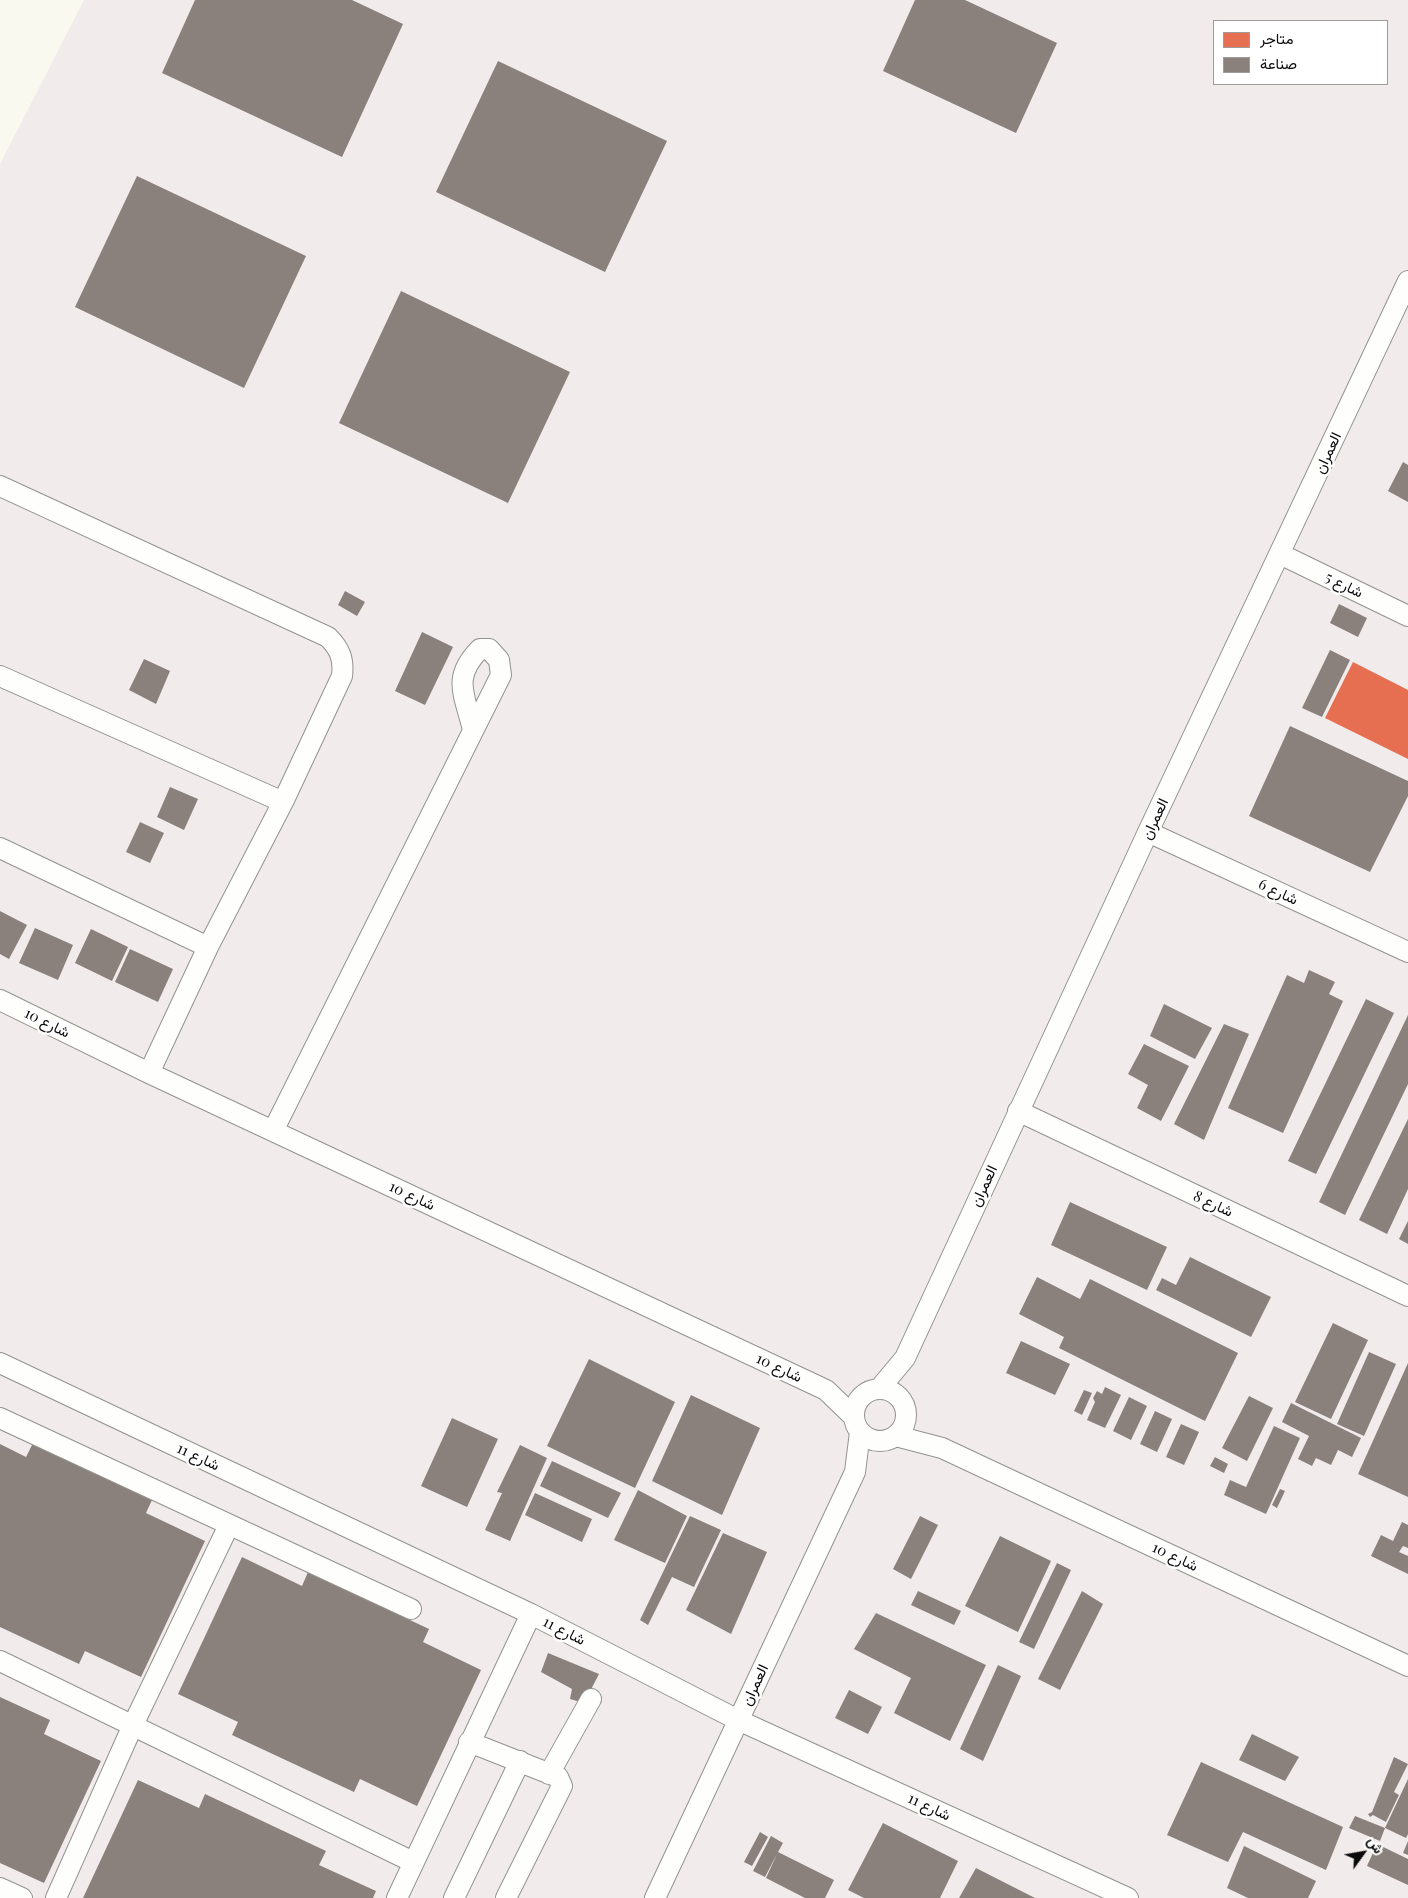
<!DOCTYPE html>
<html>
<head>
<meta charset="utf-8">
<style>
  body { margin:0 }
  #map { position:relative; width:1408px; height:1898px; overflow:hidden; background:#faf9ef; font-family:"Playfair Display",Vazirmatn,serif }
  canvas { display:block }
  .legend { position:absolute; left:1213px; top:20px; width:175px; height:65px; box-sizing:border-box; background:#fff; border:1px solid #9d9d9d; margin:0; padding:6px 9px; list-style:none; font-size:15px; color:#0b0b0b }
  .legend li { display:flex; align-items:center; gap:10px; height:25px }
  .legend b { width:25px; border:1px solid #9d9d9d }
  .north { position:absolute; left:1338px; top:1828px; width:50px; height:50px; -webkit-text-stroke:4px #fff; paint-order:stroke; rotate:58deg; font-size:14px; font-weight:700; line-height:20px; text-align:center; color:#0b0b0b }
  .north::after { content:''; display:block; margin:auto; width:18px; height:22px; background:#0b0b0b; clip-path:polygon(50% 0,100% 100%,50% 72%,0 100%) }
</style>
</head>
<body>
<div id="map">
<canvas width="1408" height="1898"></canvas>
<ul class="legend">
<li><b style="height:14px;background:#e76f51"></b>متاجر</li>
<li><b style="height:14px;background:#8a817c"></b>صناعة</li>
</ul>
<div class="north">ش</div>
</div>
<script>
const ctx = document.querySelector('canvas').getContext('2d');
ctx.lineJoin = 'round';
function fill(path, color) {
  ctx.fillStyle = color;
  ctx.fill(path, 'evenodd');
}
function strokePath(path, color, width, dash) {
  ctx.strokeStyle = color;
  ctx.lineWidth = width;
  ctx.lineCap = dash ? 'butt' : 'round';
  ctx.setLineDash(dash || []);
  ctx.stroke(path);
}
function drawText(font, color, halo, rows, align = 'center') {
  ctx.font = font + ' "Playfair Display",Vazirmatn,serif';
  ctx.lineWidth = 5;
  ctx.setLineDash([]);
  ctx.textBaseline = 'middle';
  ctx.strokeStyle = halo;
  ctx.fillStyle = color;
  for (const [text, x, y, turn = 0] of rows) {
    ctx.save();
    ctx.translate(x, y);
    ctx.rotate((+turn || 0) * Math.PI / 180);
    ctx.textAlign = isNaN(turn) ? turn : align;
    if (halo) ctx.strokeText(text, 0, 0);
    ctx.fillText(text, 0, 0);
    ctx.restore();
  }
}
fill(new Path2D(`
  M84 0H1408V1898H0V164ZM1214 21H1387V84H1214Z`), '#f1ebec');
fill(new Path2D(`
  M1353 662 1408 690V759L1325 718Z`), '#e76f51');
fill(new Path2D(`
  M195 0H352L403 24 342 157 162 73Z
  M915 0H965L1057 43 1016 133 883 71Z
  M498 61 667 141 605 272 436 192Z
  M137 176 306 256 244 388 75 307Z
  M401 291 570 372 508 503 339 423Z
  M1403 462 1408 465V502L1388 491Z
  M345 591 365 602 357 616 338 605Z
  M1339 604 1367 618 1358 637 1330 623Z
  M422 632 453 647 425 705 395 691Z
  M1330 650 1350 660 1322 717 1302 708Z
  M144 659 170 671 156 704 129 690Z
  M1290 726 1408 781V796L1370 872 1249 816Z
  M170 787 198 799 184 830 157 817Z
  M140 822 164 833 150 863 126 852Z
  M0 911 27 925 9 959 0 954Z
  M35 928 73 945 58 980 19 963Z
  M91 929 128 947 112 981 75 963Z
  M130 949 173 969 158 1002 115 982Z
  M1309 970 1335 982 1329 994 1343 1001 1283 1133 1228 1108 1287 975 1304 983Z
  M1366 999 1394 1013 1316 1174 1288 1161Z
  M1164 1004 1212 1028 1195 1059 1150 1036Z
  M1408 1015V1084L1345 1215 1319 1202Z
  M1224 1024 1249 1034 1204 1140 1174 1124Z
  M1144 1044 1189 1066 1161 1121 1137 1108 1148 1085 1128 1074Z
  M1408 1119V1189L1387 1234 1359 1220Z
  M1070 1202 1167 1247 1147 1290 1051 1245Z
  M1408 1221V1244L1399 1239Z
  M1190 1257 1271 1297 1251 1337 1156 1290 1162 1278 1176 1285Z
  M1037 1277 1080 1299 1090 1279 1238 1353 1205 1421 1059 1348 1064 1337 1019 1314Z
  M1333 1323 1368 1340 1331 1419 1295 1402Z
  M1021 1341 1070 1364 1055 1395 1006 1373Z
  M1369 1352 1396 1364 1364 1436 1337 1424Z
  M589 1359 675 1402 635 1488 547 1446Z
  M1408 1363V1497L1358 1474Z
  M1105 1387 1121 1395 1105 1428 1087 1420 1095 1402 1093 1398 1097 1391 1102 1394Z
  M1084 1390 1092 1393 1082 1415 1074 1411Z
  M691 1395 760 1428 722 1515 652 1481Z
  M1249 1396 1273 1408 1247 1461 1222 1448Z
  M1129 1397 1147 1406 1131 1440 1113 1431Z
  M1291 1403 1361 1438 1352 1457 1338 1450 1331 1465 1316 1458 1312 1466 1298 1459 1309 1436 1282 1422Z
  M1155 1411 1172 1419 1157 1452 1140 1444Z
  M452 1418 498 1439 467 1507 421 1486Z
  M1181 1424 1199 1432 1184 1465 1166 1457Z
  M1274 1426 1300 1438 1266 1514 1224 1495 1230 1480 1246 1487Z
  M33 1443 152 1500 146 1513 205 1541 141 1677 85 1651 79 1664 0 1627V1444L26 1457Z
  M520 1445 547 1458 510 1541 485 1530 502 1493 497 1492Z
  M1215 1457 1228 1464 1224 1473 1210 1466Z
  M552 1461 621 1493 608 1518 540 1486Z
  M1280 1489 1285 1491 1277 1508 1272 1505Z
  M638 1490 687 1516 665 1563 614 1540Z
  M535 1493 592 1519 582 1542 525 1515Z
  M690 1516 721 1530 694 1587 672 1577 648 1625 640 1620Z
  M920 1516 938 1525 911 1579 893 1569Z
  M1402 1522 1408 1525V1548L1403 1546 1399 1552 1408 1556V1574L1371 1556 1381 1535 1393 1541Z
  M723 1533 767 1552 731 1634 686 1610Z
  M1000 1536 1051 1561 1018 1632 965 1606Z
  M242 1557 302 1586 308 1572 429 1629 423 1642 481 1670 417 1806 360 1779 354 1792 232 1735 238 1722 178 1694Z
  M1057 1563 1071 1570 1034 1649 1019 1642Z
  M918 1591 961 1611 954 1625 911 1605Z
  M1082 1591 1103 1604 1060 1690 1038 1679Z
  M876 1613 986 1665 950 1741 894 1713 911 1678 854 1649Z
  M548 1653 599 1674 584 1703 570 1699 572 1689 541 1672Z
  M998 1665 1021 1676 983 1761 960 1749Z
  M849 1690 882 1707 868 1734 835 1718Z
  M0 1697 50 1720 44 1734 101 1761 44 1883 0 1863Z
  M1252 1734 1299 1757 1285 1781 1239 1760Z
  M1394 1757 1408 1764 1394 1792 1399 1795 1386 1822 1373 1815 1370 1817 1368 1814 1372 1812Z
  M1201 1762 1343 1827 1326 1870 1243 1832 1228 1862 1167 1835Z
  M1408 1779V1834L1406 1838 1385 1828Z
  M138 1780 199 1808 205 1794 326 1851 319 1865 376 1891 373 1898H83Z
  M1355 1816 1385 1828 1380 1841 1349 1828Z
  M883 1823 958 1861 940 1898H864L848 1890Z
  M760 1832 768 1837 752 1866 744 1862Z
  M771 1836 783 1843 778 1852 834 1880 825 1898H805L766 1878 777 1854 765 1877 753 1871Z
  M1408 1841V1855L1403 1853Z
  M1377 1844 1408 1859V1885L1367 1866Z
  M1244 1846 1316 1881 1308 1898H1248L1227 1888Z
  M976 1868 1035 1898H959Z`), '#8a817c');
const minor = new Path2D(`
  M0 486 328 637C340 649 344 659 342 676L283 802 208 947 149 1073
  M1280 554 1408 616
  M0 676 283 802
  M1148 832 1408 952
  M0 848 208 947
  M0 1000 149 1073 826 1390 854 1417
  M1018 1111 1408 1296
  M273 1131 501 675 499 660 489 649H480C451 678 465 695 473 730
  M0 1363 531 1614 738 1720 1128 1898
  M880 1388 905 1358 1148 832 1408 281
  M854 1415a26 26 0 1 1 52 0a26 26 0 1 1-52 0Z
  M0 1418 411 1609
  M896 1436 942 1448 1408 1666
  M0 1661 413 1862
  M469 1742 558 1777 562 1786 506 1898
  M549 1774 591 1699
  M0 1888 22 1898
  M56 1898 133 1725 229 1525
  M397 1898 531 1614
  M454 1898 520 1761
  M655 1898 855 1472 860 1432`);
strokePath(minor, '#93928e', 22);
strokePath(minor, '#fefefd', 20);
drawText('15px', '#0b0b0b', '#fff', [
  ["العمران",1328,453,-65],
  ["شارع 5",1344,585,26],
  ["العمران",1155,819,-65],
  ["شارع 6",1278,892,25],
  ["شارع 10",47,1023,26],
  ["العمران",984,1186,-65],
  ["شارع 10",412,1196,25],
  ["شارع 8",1213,1204,25],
  ["شارع 10",779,1368,25],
  ["شارع 11",198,1457,25],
  ["شارع 10",1175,1557,25],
  ["شارع 11",564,1631,27],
  ["العمران",755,1685,-65],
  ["شارع 11",929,1807,25]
]);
</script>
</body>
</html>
